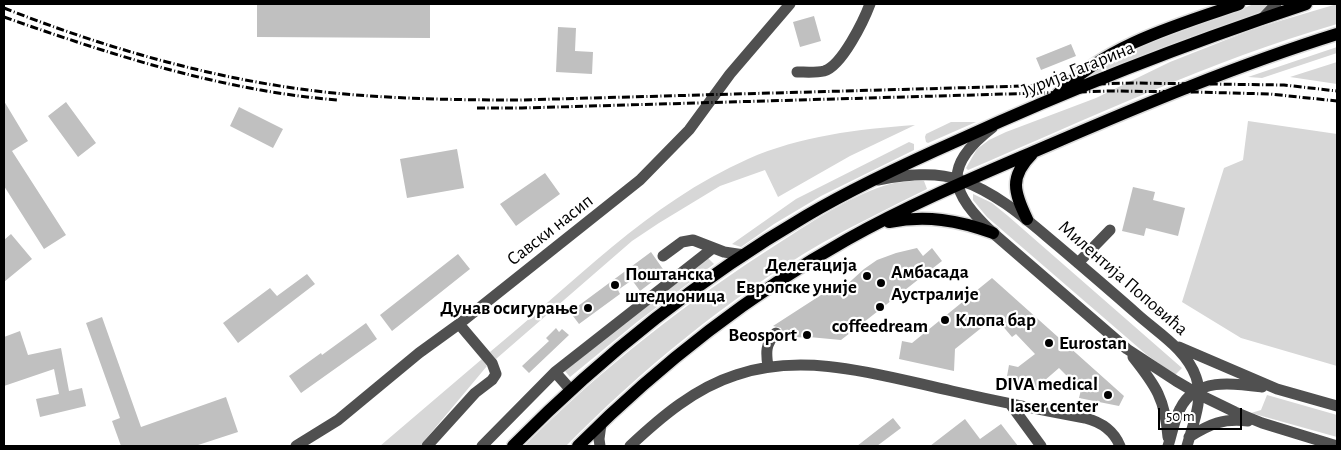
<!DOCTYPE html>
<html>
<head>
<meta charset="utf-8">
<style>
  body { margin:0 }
  #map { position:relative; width:1341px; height:450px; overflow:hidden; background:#fff; font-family:"Alegreya Sans",sans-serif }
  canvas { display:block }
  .frame { position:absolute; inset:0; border:5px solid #000; pointer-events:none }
  .scale { position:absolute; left:1158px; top:408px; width:84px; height:22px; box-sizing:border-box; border:2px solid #000; border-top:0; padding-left:6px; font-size:15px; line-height:18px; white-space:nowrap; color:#000; -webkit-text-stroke:4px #fff; paint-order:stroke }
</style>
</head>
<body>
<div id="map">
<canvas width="1341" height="450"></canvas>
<div class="frame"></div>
<div class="scale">50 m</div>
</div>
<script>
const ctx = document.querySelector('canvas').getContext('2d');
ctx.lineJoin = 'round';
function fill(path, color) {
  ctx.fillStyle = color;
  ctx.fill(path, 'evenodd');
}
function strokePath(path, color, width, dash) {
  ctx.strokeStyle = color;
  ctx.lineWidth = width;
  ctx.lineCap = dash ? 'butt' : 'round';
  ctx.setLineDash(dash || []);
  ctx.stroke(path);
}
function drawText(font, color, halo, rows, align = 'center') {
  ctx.font = font + ' "Alegreya Sans",sans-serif';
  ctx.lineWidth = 4.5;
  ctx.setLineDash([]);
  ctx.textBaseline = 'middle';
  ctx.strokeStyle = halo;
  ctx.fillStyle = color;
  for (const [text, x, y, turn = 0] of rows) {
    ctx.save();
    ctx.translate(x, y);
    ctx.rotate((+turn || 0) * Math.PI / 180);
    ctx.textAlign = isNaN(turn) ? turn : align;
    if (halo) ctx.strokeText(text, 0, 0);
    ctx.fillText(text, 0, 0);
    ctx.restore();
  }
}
fill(new Path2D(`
  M1254 4H1268L1259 15 1094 78 1091 74 1147 44Z
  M1337 4V24C1210 61 1090 118 968 170L966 168 977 149 989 140 1006 132 1096 98 1170 62 1256 28Z
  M1337 47V53L1262 78 1248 77Z
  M1337 62V84L1290 77Z
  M1248 121 1337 134V366L1241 338 1182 302 1224 168 1243 160Z
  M951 122H976L928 143 926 142 925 137 926 134Z
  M915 125 850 156 778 197 765 170 720 186 659 223 632 241 496 359 490 352C573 284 648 203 748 159 800 136 858 129 915 125Z
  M909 142 914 144V150L821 196 774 224 741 247 732 244 796 199Z
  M912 181H924L927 189C891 207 856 224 822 243 729 297 640 371 566 446H524C602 368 689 300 782 241 813 221 855 193 890 184 897 182 905 182 912 181Z
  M973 194 992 203 1008 216 1182 368 1175 375 1147 355 987 217 973 200Z
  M708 258 714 264 637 322 570 377 565 371 632 315Z
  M482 359 487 366 420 446H380Z
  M1267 395 1337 415V437L1251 413 1261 410Z`), '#d7d7d7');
fill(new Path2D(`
  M257 4H430V38L257 37Z
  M814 16 821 41 800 47 793 22Z
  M558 27 576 28 575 51 593 52 592 74 556 72Z
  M1071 44 1076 56 1041 70 1036 58Z
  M4 101 28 141 12 151 66 235 44 249 4 186Z
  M66 102 96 143 78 157 48 116Z
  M239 107 283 129 273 148 230 126Z
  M457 149 464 188 407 198 400 159Z
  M545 173 560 194 516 226 500 204Z
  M1133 187 1155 192 1153 200 1185 208 1178 236 1146 228 1144 236 1122 231Z
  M11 234 32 259 4 282V240Z
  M917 248 923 256 932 248 942 261 841 340 809 337 782 338 783 334 781 328 773 326 838 284 842 289 864 269 877 260 896 253Z
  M651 252 665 272 640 291 632 280 618 290 620 294 579 324 570 312Z
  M458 254 470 269 392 331 380 315Z
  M307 274 315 284 238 343 223 323 270 288 277 296Z
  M992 278 1124 396 1119 406 1079 398 1081 390 1059 368 1044 381 1042 390 1006 382 1009 365 1018 367 1035 354 1016 334 1012 337 995 317 955 349 954 371 899 359 902 341 912 343Z
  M102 317 141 427 226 397 238 432 195 446H121L112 421 120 418 86 323Z
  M366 323 377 339 301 393 289 376 321 353 322 355Z
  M556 328 559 332 562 329 569 335 529 373 522 366 549 341 546 338Z
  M20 331 28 355 61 348 69 391 82 388 86 406 40 417 36 399 59 394 54 369 4 386V337Z
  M893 418 901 428 877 446H857Z
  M965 419 980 439 1001 424 1018 446H930Z`), '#c0c0c0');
const major = new Path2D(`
  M1058 94C1106 45 1177 25 1239 4
  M1027 219C1014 192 1009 177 1032 154
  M889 222C926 215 958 220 993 233
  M513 446C600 358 698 279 806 216 855 187 907 163 959 140 1072 88 1188 43 1306 4
  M578 446C659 365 748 295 848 239 912 203 980 175 1047 146 1142 105 1238 65 1337 34`);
strokePath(major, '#dbdbdb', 15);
strokePath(new Path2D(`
  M1262 19 1276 4
  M797 72C805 72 816 73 824 71 842 66 864 20 870 4
  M992 128C940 168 951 193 993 233L1127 349 1176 381 1200 395 1235 412 1262 423 1337 446
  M878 180C904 175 935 171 960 180 998 193 1027 220 1057 245 1084 268 1111 291 1137 314 1158 333 1186 349 1196 377 1204 399 1193 424 1187 446
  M663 256 682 242 693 240 724 252 744 255
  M1078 263 1110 230
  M1179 347 1277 389 1337 406
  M1133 357C1156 386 1165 399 1168 437
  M768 367C766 353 765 344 776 333
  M555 372 713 248
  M1011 405 1041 446
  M1189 437C1210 424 1223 418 1248 421
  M296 446 338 420 419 353 459 324 640 180 689 130 730 74 790 4
  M427 446 475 393 492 380 496 374 492 363 459 324
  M482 446 555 372 570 389
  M600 446 599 439 601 424
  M630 446C661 417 695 388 736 375 806 351 883 376 952 391 996 401 1040 410 1085 418 1101 422 1114 431 1120 446
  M1168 446C1172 434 1174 420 1180 409 1195 377 1234 383 1262 387`), '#505050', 11);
strokePath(major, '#000', 12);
strokePath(new Path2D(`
  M4 8C107 49 223 82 334 93 396 99 458 100 520 100L1133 83 1284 85 1337 91
  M4 17C112 55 223 91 338 100
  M477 108H522L1111 91 1195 92 1270 94 1337 101`), '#000', 3, [8, 2.5, 1, 2.5]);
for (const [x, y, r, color] of [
  [867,276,5,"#000"],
  [881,283,5,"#000"],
  [615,285,5,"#000"],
  [880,307,5,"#000"],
  [588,308,5,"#000"],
  [945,320,5,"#000"],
  [807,335,5,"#000"],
  [1049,343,5,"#000"],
  [1108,395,5,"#000"]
]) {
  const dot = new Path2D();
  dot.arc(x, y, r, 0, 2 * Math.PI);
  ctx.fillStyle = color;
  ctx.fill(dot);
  strokePath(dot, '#fff', 2);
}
drawText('19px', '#000', '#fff', [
  ["Јурија Гагарина",1078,69,-22],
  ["Савски насип",550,230,-38],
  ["Милентија Поповића",1123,278,41]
]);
drawText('bold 19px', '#000', '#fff', [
  ["Делегација",857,265],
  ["Европске уније",857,287],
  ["Амбасада",891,272,"left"],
  ["Аустралије",891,294,"left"],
  ["Поштанска",625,274,"left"],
  ["штедионица",625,296,"left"],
  ["Дунав осигурање",578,308],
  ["Клопа бар",955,320,"left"],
  ["coffeedream",880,326,"center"],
  ["Beosport",797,335],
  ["Eurostan",1059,343,"left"],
  ["DIVA medical",1098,384],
  ["laser center",1098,406]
], 'right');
</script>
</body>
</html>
